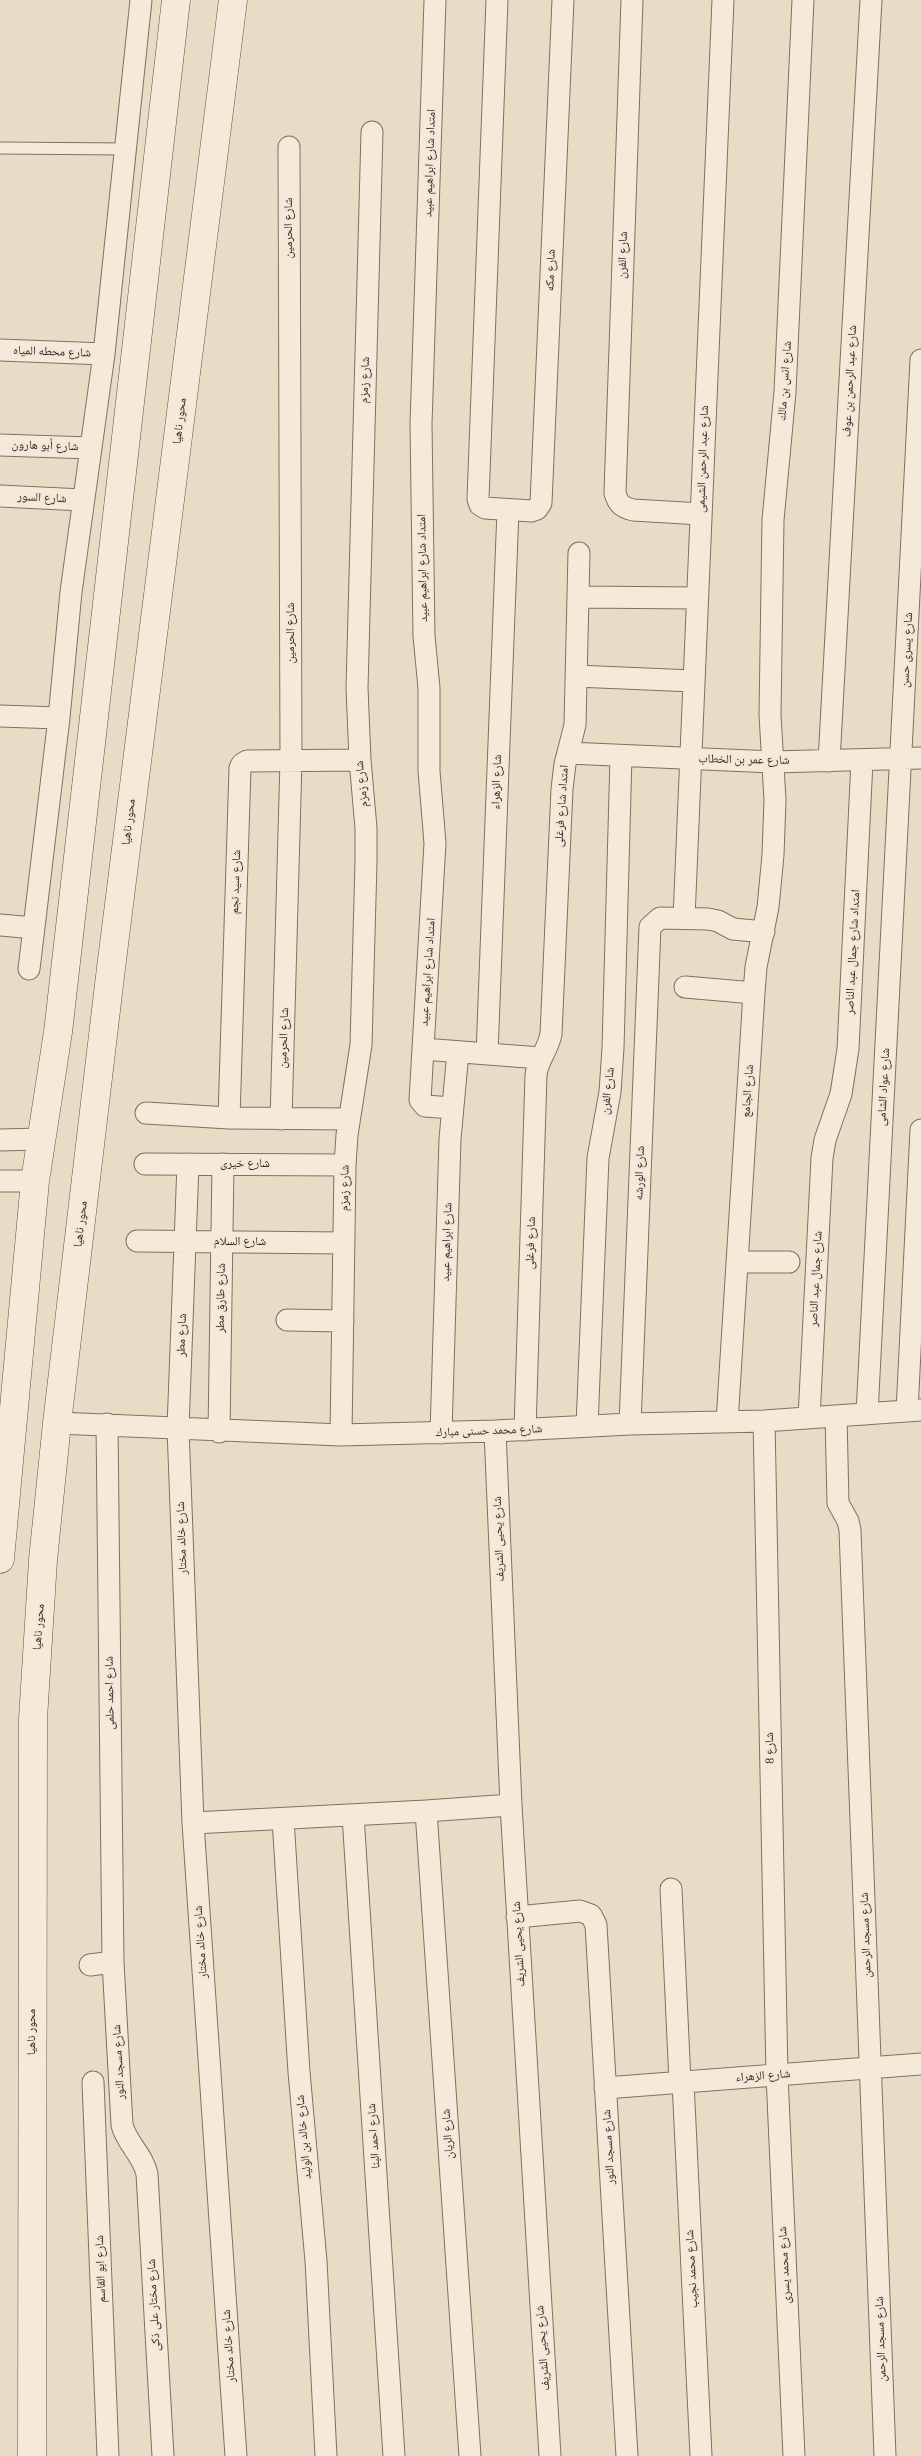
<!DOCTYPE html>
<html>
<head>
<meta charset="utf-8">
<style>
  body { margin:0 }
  canvas { display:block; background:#e9dcc7 }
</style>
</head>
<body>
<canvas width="921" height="2456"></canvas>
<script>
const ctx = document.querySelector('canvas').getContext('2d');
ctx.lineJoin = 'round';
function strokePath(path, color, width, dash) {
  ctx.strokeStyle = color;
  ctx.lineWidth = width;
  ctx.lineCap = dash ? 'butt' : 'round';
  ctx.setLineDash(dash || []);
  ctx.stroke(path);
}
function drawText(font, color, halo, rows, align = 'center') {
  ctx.font = font + ' "Times New Roman","Noto Naskh Arabic",serif';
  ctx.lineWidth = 4;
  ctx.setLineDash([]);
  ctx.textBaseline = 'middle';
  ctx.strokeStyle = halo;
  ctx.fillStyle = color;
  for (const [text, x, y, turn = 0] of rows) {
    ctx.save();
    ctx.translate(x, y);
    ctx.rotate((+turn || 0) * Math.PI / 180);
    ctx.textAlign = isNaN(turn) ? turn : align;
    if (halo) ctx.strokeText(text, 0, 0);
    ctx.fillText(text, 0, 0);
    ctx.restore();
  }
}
const service = new Path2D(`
  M0 148 125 149`);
const minor = new Path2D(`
  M435 0 421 424 424 636 429 688V771L435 843 420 1100 425 1106 452 1108
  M497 0 478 499 480 505 485 508 531 511 537 509 541 503 563 0
  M632 0 615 493C618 504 622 507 633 510L701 514
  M0 350 104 354
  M0 445 91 448
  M0 496 83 500
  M578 597 697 598
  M576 676 693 681
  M0 716 59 718
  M568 753 773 762 921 758
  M829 761 871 0
  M684 918 723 0
  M0 925 34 928
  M29 969 59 718 71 592 104 354 141 0
  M685 987 754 993
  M423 1049 540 1058
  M487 1054 508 510
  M146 1113 229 1118 349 1119
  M229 1118 240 768 242 764 247 761 360 760
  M281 1119 291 761 289 147
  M0 1140 41 1139
  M145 1164 345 1165
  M188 1164 178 1428 193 1823 236 2456
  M0 1181H35
  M137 1241 344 1243
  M737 1262H789
  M287 1320 343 1321
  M907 1411 921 1130
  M867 1414 921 360
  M836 1416 838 1503 848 1521 850 1530 885 2456
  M809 1418 822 1158 825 1140 841 1094 848 1049 862 761
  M764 1421 777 2075 794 2456
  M727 1422 754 993 756 967 768 907 773 855 775 800 770 715 773 520 785 392 803 0
  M57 1423 341 1435 495 1431 630 1424 764 1421 921 1410
  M107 1424 113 1962 122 2125C127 2144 143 2155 147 2174L163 2456
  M630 1424 650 927 660 918 708 919 718 921 733 929 764 932
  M587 1426 598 1158 610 1092 613 1048 621 756
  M525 1430 536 1075C538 1059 548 1050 551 1034L562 789 565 764 575 725 579 553
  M495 1431 511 1805 550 2456
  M219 1432 223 1164
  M441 1433 450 1139 458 1052
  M341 1435 345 1165 347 1135 361 1045 366 862V828L360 760 357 688 372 132
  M426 1811 470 2456
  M353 1815 394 2456
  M283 1819 299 2072 316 2261 326 2456
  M193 1823 426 1811 511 1805
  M671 1889 680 2082
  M517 1917 580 1911 591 1915 596 1925 627 2456
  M90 1965 113 1962
  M93 2082 108 2456
  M683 2082 701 2456
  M605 2088 921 2064`);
const secondary = new Path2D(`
  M0 1559 35 1181 58 1032 176 0
  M32 2456 33 1719 43 1560 57 1423 111 968 233 0`);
strokePath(service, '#836f5f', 13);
strokePath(minor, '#836f5f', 23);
strokePath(secondary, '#655042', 29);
strokePath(service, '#f5eada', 11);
strokePath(minor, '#f5eada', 21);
strokePath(secondary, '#f5eada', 28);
drawText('12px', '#352921', '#f2e7d6', [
  ["امتداد شارع ابراهيم عبيد",430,163,-88],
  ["شارع الحرمين",289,228,-90],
  ["شارع الفرن",623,255,-88],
  ["شارع مكه",551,270,-88],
  ["شارع محطه المياه",52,352,2],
  ["شارع زمزم",365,380,-88],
  ["شارع انس بن مالك",785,381,-86],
  ["شارع عبد الرحمن بن عوف",850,381,-87],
  ["محور ناهيا",180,421,-83],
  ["شارع أبو هارون",45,446,2],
  ["شارع عبد الرحمن الشيمى",703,459,-88],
  ["شارع السور",42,498,3],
  ["امتداد شارع ابراهيم عبيد",423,568,-91],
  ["شارع الحرمين",291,633,-90],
  ["شارع يسرى حسن",907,650,-87],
  ["شارع عمر بن الخطاب",744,760,1],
  ["شارع الزهراء",497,782,-88],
  ["شارع زمزم",362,784,-96],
  ["امتداد شارع فرغلى",562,806,-86],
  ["محور ناهيا",129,822,-83],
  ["شارع سيد نجم",236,882,-88],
  ["امتداد شارع جمال عبد الناصر",853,952,-87],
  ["امتداد شارع ابراهيم عبيد",428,972,-86],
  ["شارع الحرمين",284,1038,-88],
  ["شارع عواد الشامى",884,1087,-87],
  ["شارع الفرن",608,1091,-83],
  ["شارع الجامع",748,1091,-86],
  ["شارع خيرى",245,1164],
  ["شارع الورشه",640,1173,-88],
  ["شارع زمزم",345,1188,-89],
  ["محور ناهيا",81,1224,-83],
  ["شارع السلام",240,1242],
  ["شارع ابراهيم عبيد",447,1242,-88],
  ["شارع فرغلى",531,1243,-88],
  ["شارع جمال عبد الناصر",816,1279,-87],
  ["شارع طارق مطر",221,1298,-89],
  ["شارع مطر",182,1335,-88],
  ["شارع محمد حسنى مبارك",489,1431,-2],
  ["شارع خالد مختار",182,1538,-92],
  ["شارع يحيى الشريف",499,1539,-92],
  ["محور ناهيا",39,1627,-86],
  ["شارع احمد حلمى",110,1693,-91],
  ["شارع 8",770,1748,-91],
  ["شارع مسجد الرحمن",866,1935,-92],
  ["شارع خالد مختار",201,1942,-94],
  ["شارع يحيى الشريف",519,1944,-93],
  ["محور ناهيا",32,2032,-90],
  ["شارع مسجد النور",119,2062,-93],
  ["شارع الزهراء",763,2076,-4],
  ["شارع الريان",448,2134,-94],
  ["شارع احمد البنا",374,2136,-94],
  ["شارع خالد بن الوليد",304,2137,-95],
  ["شارع مسجد النور",609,2147,-93],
  ["شارع محمد يسرى",785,2265,-93],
  ["شارع ابو القاسم",101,2269,-92],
  ["شارع محمد نجيب",692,2269,-93],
  ["شارع مختار على ذكى",154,2305,-93],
  ["شارع مسجد الرحمن",881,2339,-92],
  ["شارع خالد مختار",229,2346,-94],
  ["شارع يحيى الشريف",543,2348,-94]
]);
</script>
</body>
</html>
